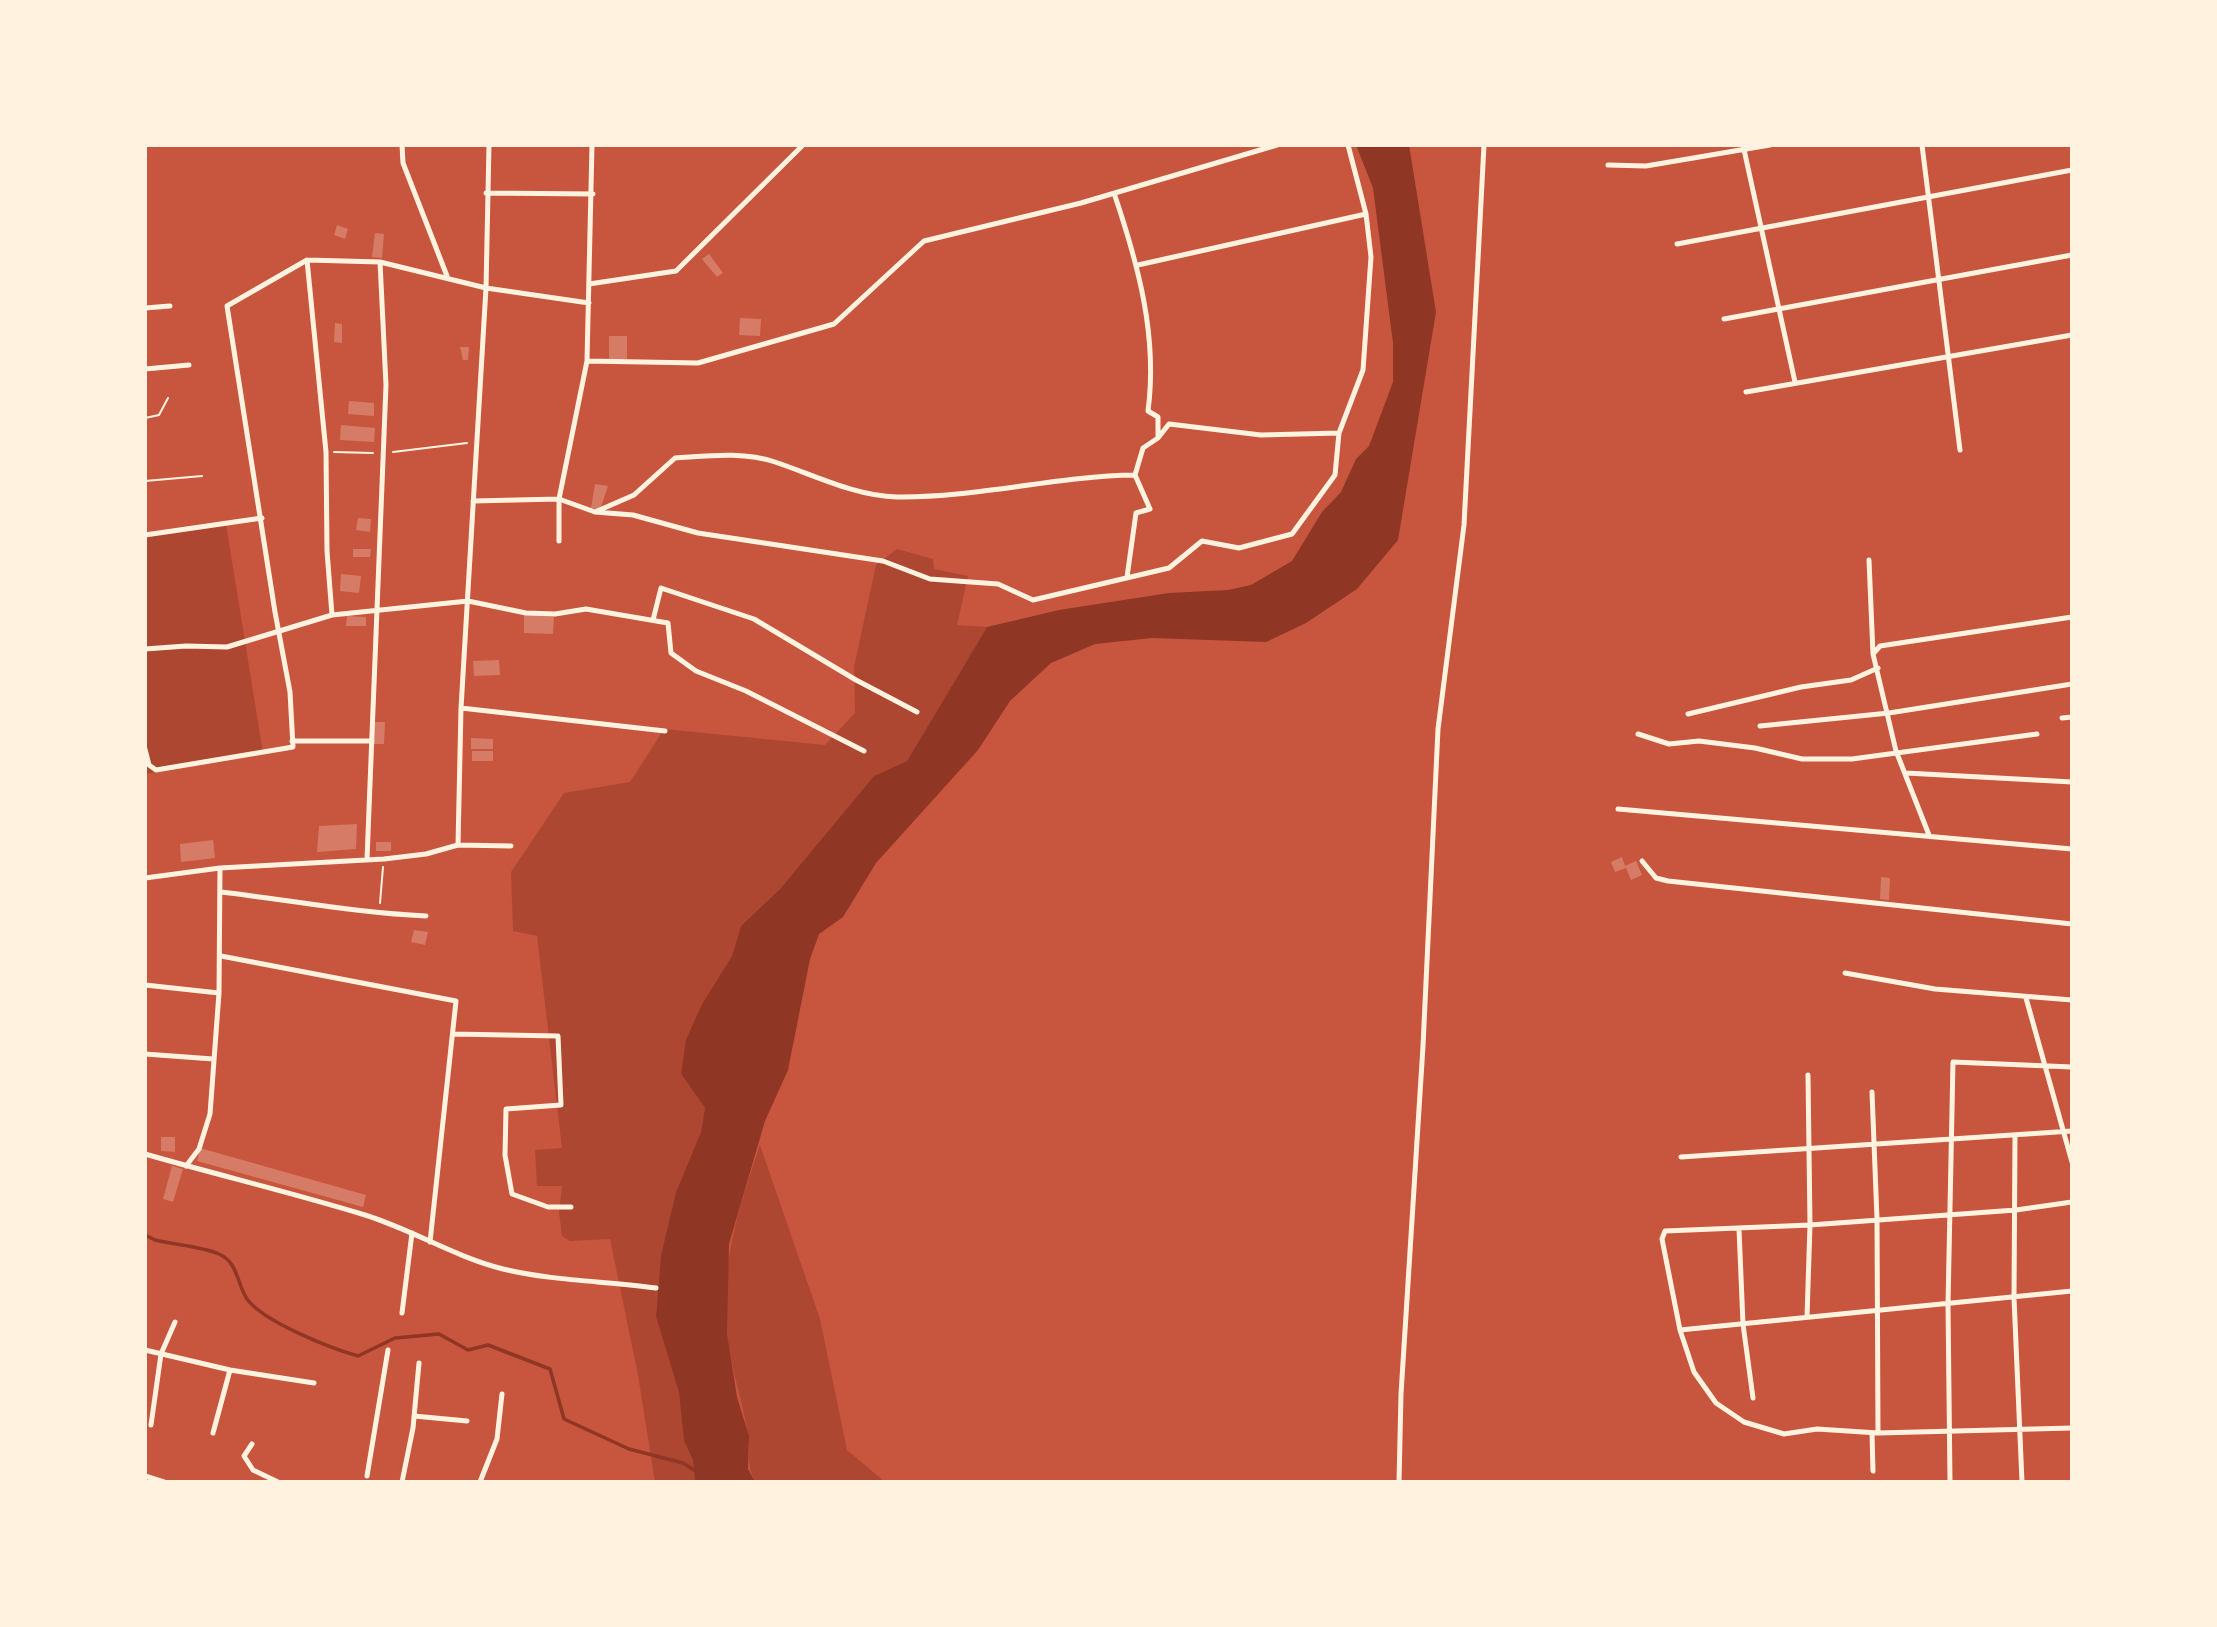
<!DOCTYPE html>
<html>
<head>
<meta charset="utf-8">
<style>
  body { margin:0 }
  #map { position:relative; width:2217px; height:1627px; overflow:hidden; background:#c8553d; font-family:Montserrat,sans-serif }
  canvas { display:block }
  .frame { position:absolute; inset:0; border:147px solid #fff3e0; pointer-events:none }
</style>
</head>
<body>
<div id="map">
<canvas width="2217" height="1627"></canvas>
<div class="frame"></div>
</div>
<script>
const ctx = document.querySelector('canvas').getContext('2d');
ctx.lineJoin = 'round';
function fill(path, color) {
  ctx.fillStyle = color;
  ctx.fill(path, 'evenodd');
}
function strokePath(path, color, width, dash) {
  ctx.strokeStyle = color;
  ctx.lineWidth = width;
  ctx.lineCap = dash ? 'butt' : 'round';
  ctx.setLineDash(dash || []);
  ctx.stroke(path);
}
fill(new Path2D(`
  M226 524 263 753 145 774V537Z
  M897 549 933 559 934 569 968 576 957 625 987 627 907 761 874 776 780 889 741 926 732 956 702 1004 681 1074 705 1108 701 1132 676 1192 661 1255 656 1315 679 1393 684 1441 693 1460 695 1482H655L638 1375 610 1239 570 1241 562 1236 559 1212 562 1186H537L535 1150 562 1148 537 936 513 931 511 872 564 793 630 782 664 729 825 745 855 713 854 667 876 565Z
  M760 1145 820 1319 847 1450 885 1482H755C746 1465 751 1453 748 1435 743 1402 731 1369 727 1335 719 1268 739 1207 760 1145Z`), '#ae4732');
fill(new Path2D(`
  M1356 145H1409L1436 312 1398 540 1357 589 1306 623 1266 642 1152 638 1095 644 1051 663 1010 701 978 750 876 863 843 917 819 934 810 959 788 1070 765 1121 729 1244 727 1334 737 1397 749 1436 748 1469 755 1482H695L693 1460 684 1441 679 1393 656 1316 661 1255 676 1192 701 1132 705 1108 681 1074 686 1040 702 1004 732 956 741 926 780 889 874 776 907 761 987 627 1059 610 1169 593 1228 590 1251 585 1292 561 1322 512 1341 492 1356 459 1369 446 1393 382V343L1373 188Z`), '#8f3625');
strokePath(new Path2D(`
  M145 1235 155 1240C175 1245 200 1246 219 1254 238 1262 237 1284 247 1299 264 1322 330 1348 358 1356L395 1338 439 1334 468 1350 488 1345 550 1369 564 1419 629 1449 683 1463 697 1472`), '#8f3625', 3.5);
fill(new Path2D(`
  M337 225 348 229 345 239 334 235Z
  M375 233 384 234 382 258 372 257Z
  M709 254 723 273 717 277 702 259Z
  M740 318 761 319 760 336 739 335Z
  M335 323 342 324V343L334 342Z
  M609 336H627V359H609Z
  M460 347H469L468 360H463Z
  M349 401 374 403V416L348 414Z
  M341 425 375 428 374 442 340 440Z
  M595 484 608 486 600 510 591 508Z
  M358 518 371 519 370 532 356 530Z
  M353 549H371L370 557H353Z
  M341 574 361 576 359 593 340 591Z
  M524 615 554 617 553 634 524 633Z
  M347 616 366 617V626H346Z
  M499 660 500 675 474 676 473 661Z
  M374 722H385L384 744H373Z
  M471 738 493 739V749H471Z
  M472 751H493V761H472Z
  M357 824 356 849 317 852 319 826Z
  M213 840 215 858 181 862 180 844Z
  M376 842H391V851H376Z
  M1622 857 1625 866 1636 861 1642 875 1631 880 1626 868 1615 872 1611 862Z
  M1881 877 1890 878 1889 900 1880 899Z
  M414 930 428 932 425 945 411 942Z
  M161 1137H175V1152L161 1151Z
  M200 1148 366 1195 363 1207 197 1161Z
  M172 1166 183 1169 173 1202 163 1199Z`), '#d67c66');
strokePath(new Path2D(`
  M145 418 159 415 168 398
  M334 452 373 453
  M393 452 467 443
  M145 481 202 476
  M380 903 383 867`), '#fff3e0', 2);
strokePath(new Path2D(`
  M402 145 403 163 447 276
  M1743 145 1795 382
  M1922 145 1960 450
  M1608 165 1646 166 1770 145
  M486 193 593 194
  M1114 193C1138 264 1158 336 1148 411L1158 417V438L1143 448 1135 475 1150 509 1136 513 1127 577
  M1677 244 2072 170
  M307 260 326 452 327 551 332 615
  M1138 265 1366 214
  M589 284 676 271 803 145
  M145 308 170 306
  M1724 319 2072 255
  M587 361 698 363 834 324 924 241 1081 203 1277 145
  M145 369 189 365
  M1746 392 2072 335
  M1158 438 1169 424 1261 435 1339 433
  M473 501 559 499 595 512 634 495 675 458C707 456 743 451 775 462 814 475 855 496 897 497 977 498 1055 476 1135 475
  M595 512 633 515 698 533 883 561 930 579 998 584 1033 600 1169 568 1202 541 1239 548 1292 534 1335 475 1339 433 1363 370 1371 257 1366 214 1348 145
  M145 535 262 518
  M559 541V499L587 361 592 145
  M1869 560 1873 654
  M653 620 661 588 754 619 856 680 917 712
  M145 649 186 646 227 647 332 615 468 601 526 613 555 614 586 609 668 623 671 653 696 671 746 691 864 751
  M461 708 665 731
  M1688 714 1801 687 1851 680 1878 668
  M2062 718 2072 717
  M1760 726 1889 713 2072 684
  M1638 734 1669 744 1699 741 1755 748 1802 759H1852L2037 734
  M292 741H372
  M145 749 149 765 156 770 293 747 290 692 275 612 227 306 307 260 380 262 486 288 589 303
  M1906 773 2072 782
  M1618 809 2072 849
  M1929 835 1896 751 1873 654 1880 646 2072 617
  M458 845 461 708 486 288 489 145
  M367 859 386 385 380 262
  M1642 861 1656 878 1668 881 2072 924
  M145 878 220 868 384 859 426 854 458 845 511 846
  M221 892C290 900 357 913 426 916
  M221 956 456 1001 430 1242
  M1845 973 1935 989 2072 1000
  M145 985 219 993
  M2026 998 2072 1162
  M453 1034 558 1036 561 1105 506 1109 505 1155 512 1194 548 1207H571
  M145 1054 213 1059
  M1872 1092 1877 1219 1878 1433
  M2015 1135 2014 1298 2022 1482
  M145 1154C218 1175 293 1193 365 1215 413 1230 455 1257 503 1269 553 1281 605 1281 656 1288
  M1681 1157 2072 1131
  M186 1166 199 1149 210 1114 219 993 220 868
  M2072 1202 2016 1210 1810 1225 1665 1231 1662 1239 1680 1330 1694 1372 1716 1403 1744 1422 1784 1434 1817 1429 1878 1433 2072 1428
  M1739 1229 1743 1324 1753 1398
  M402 1313 412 1233
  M1807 1317 1810 1225 1808 1075
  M1680 1330 2072 1291
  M145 1350 230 1370 314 1383
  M414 1416 467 1421
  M151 1425 161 1354 175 1322
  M213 1433 230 1370
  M1872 1433 1873 1471
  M252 1444 244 1456 253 1470 278 1482
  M145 1476 164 1482
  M367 1476 388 1350
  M402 1482 413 1428 419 1363
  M480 1482 497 1439 502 1394
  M1399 1482 1401 1394 1423 1046 1438 729 1464 525 1484 145
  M1950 1482 1948 1304 1953 1062 2072 1067`), '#fff3e0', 5);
</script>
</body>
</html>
